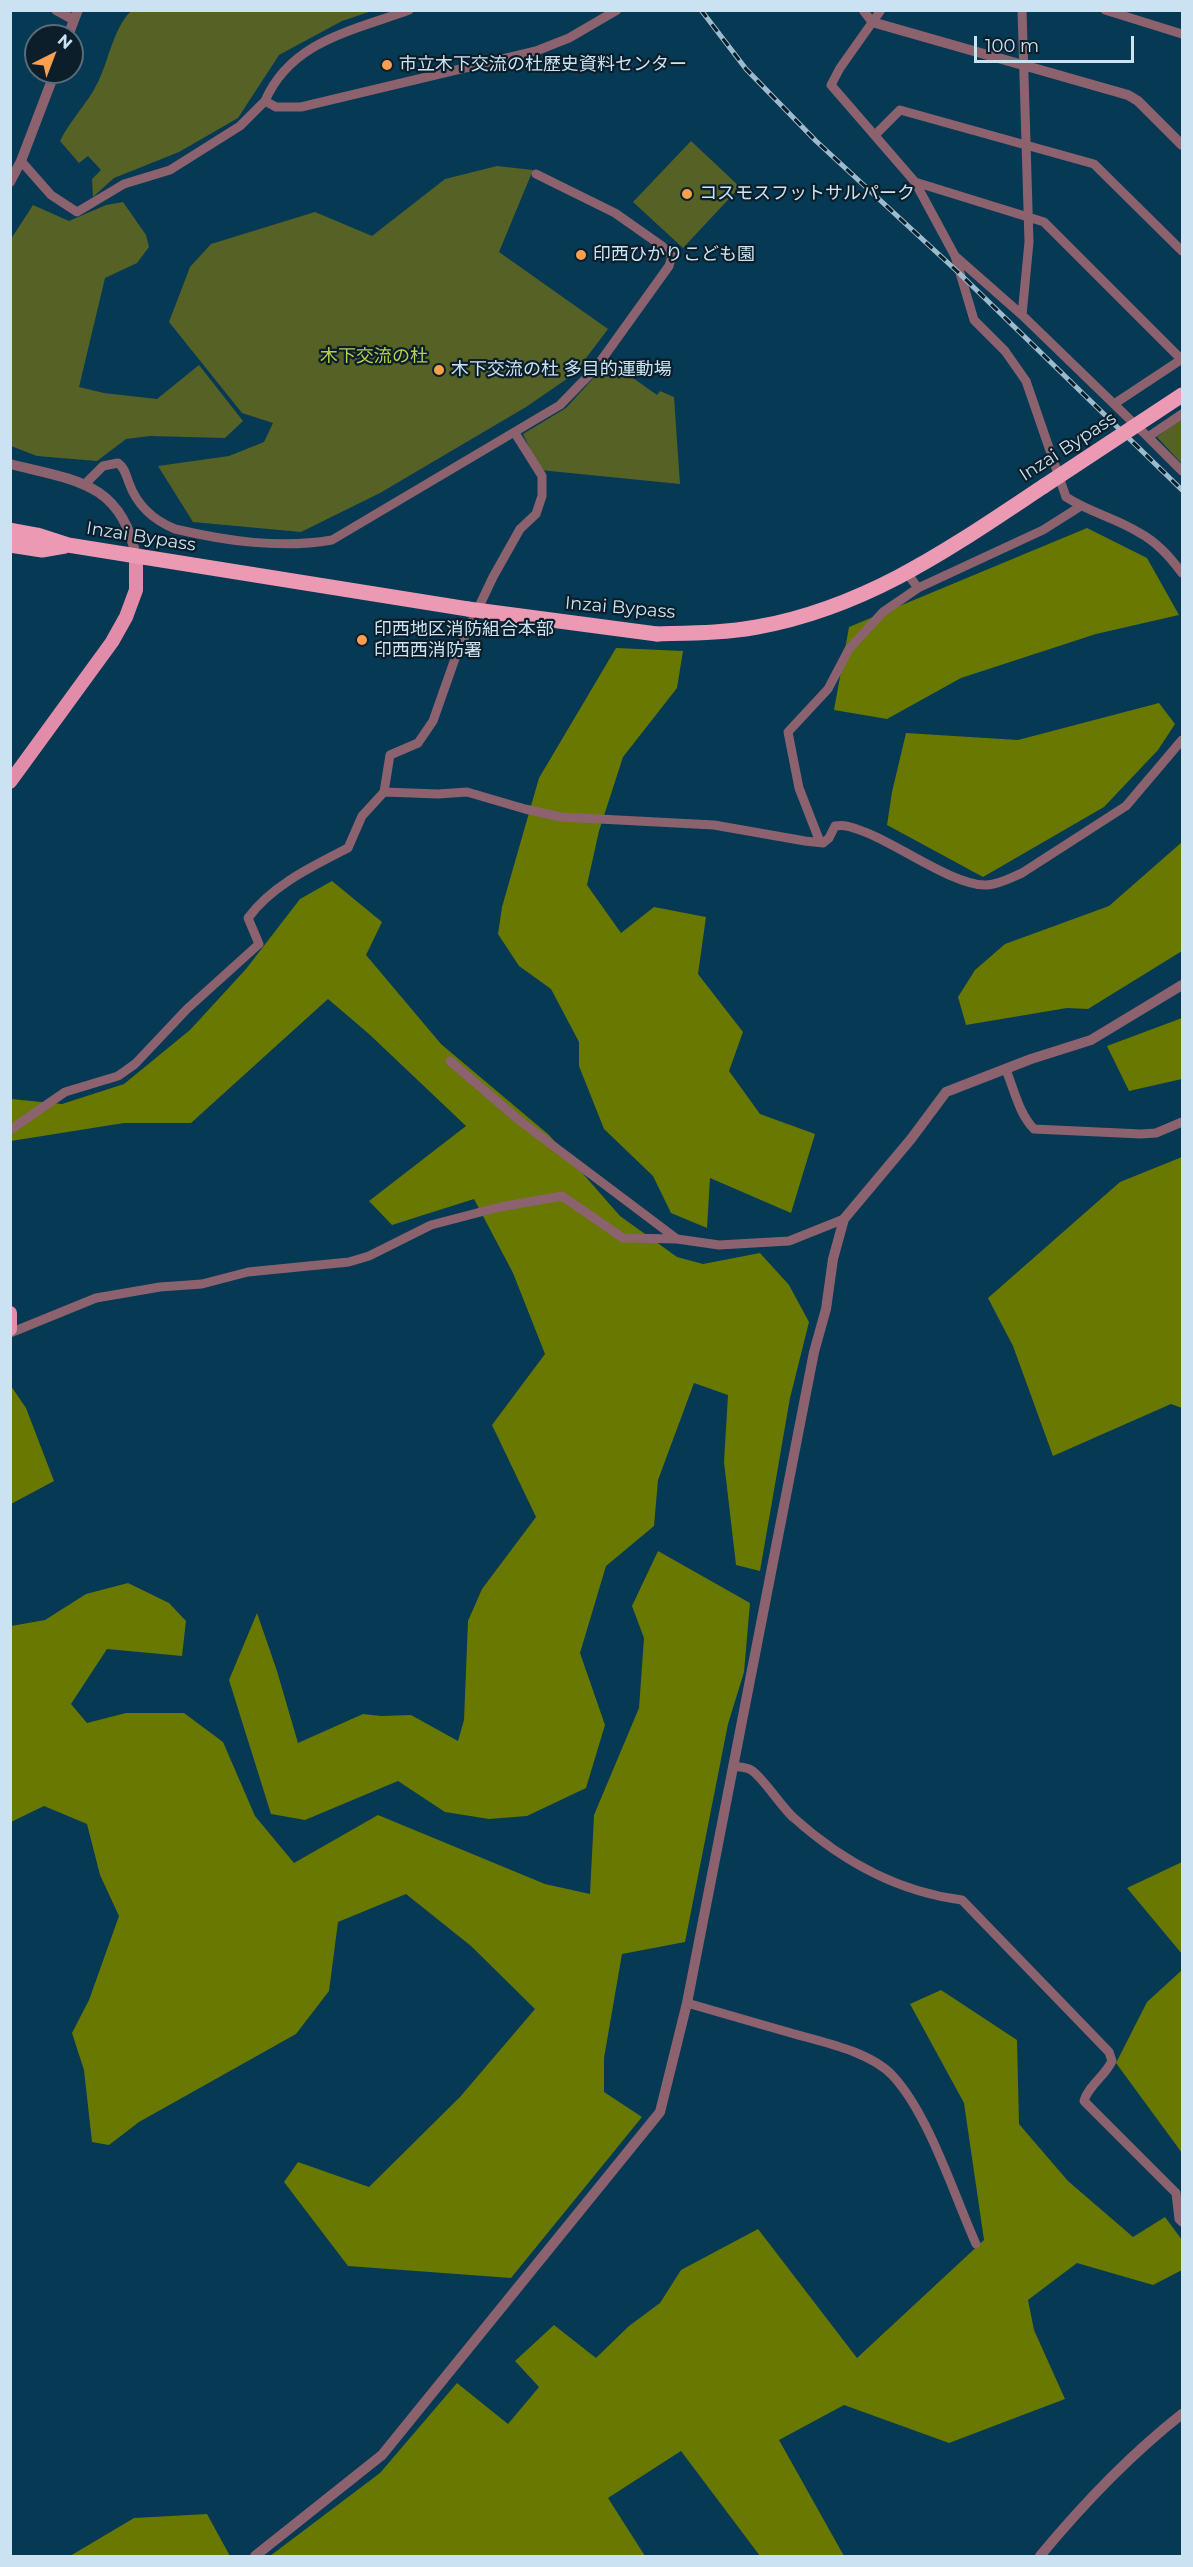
<!DOCTYPE html>
<html>
<head>
<meta charset="utf-8">
<style>
  body { margin:0 }
  #map { position:relative; width:1193px; height:2567px; overflow:hidden; background:#063953; font-family:Montserrat,sans-serif }
  canvas { display:block }
  .frame { position:absolute; inset:0; border:12px solid #cae2f2; pointer-events:none }
  .north { position:absolute; left:24px; top:24px; width:60px; height:60px; box-sizing:border-box; background:#0b1e2a; border:2px solid #576c7a; border-radius:50%; rotate:42deg; font-size:16px; font-weight:700; line-height:24px; text-align:center; color:#cae2f2 }
  .north::after { content:''; display:block; margin:auto; width:21px; height:27px; background:#fb9e50; clip-path:polygon(50% 0,100% 100%,50% 72%,0 100%) }
  .scale { position:absolute; left:974px; top:36px; width:160px; height:27px; box-sizing:border-box; border:3px solid #cae2f2; border-top:0; padding-left:8px; font-size:18px; line-height:21px; white-space:nowrap; color:#cae2f2; -webkit-text-stroke:4px #0b1e2a; paint-order:stroke }
</style>
</head>
<body>
<div id="map">
<canvas width="1193" height="2567"></canvas>
<div class="frame"></div>
<div class="north">N</div>
<div class="scale">100 m</div>
</div>
<script>
const ctx = document.querySelector('canvas').getContext('2d');
ctx.lineJoin = 'round';
function fill(path, color) {
  ctx.fillStyle = color;
  ctx.fill(path, 'evenodd');
}
function strokePath(path, color, width, dash) {
  ctx.strokeStyle = color;
  ctx.lineWidth = width;
  ctx.lineCap = dash ? 'butt' : 'round';
  ctx.setLineDash(dash || []);
  ctx.stroke(path);
}
function drawText(font, color, halo, rows, align = 'center') {
  ctx.font = font + ' Montserrat,"Noto Sans JP",sans-serif';
  ctx.lineWidth = 4.5;
  ctx.setLineDash([]);
  ctx.textBaseline = 'middle';
  ctx.strokeStyle = halo;
  ctx.fillStyle = color;
  for (const [text, x, y, turn = 0] of rows) {
    ctx.save();
    ctx.translate(x, y);
    ctx.rotate((+turn || 0) * Math.PI / 180);
    ctx.textAlign = isNaN(turn) ? turn : align;
    if (halo) ctx.strokeText(text, 0, 0);
    ctx.fillText(text, 0, 0);
    ctx.restore();
  }
}
fill(new Path2D(`
  M131 11H372L342 21 279 55 238 118 179 152 114 178 93 197 92 179 101 170 88 156 79 163 60 141C70 120 88 103 98 82 109 60 113 29 131 11Z
  M691 141 740 187 683 248 633 202Z
  M497 166 533 170 499 252 608 329 574 374 526 407 380 493 301 532 193 522 158 466 229 456 264 442 273 423 242 413 169 322 190 267 211 244 315 212 372 236 445 179Z
  M123 202 146 235 149 247 137 263 105 278 79 387 104 393 157 399 199 365 243 421 225 438 150 436 126 439 97 461 37 456 11 446V239L33 205 69 221 106 205Z
  M609 361 657 395 660 391 674 397 680 484 540 470 523 434 566 408Z
  M1182 418V464L1157 437Z`), '#566126');
fill(new Path2D(`
  M1087 528 1147 558 1179 615 1096 634 961 678 887 719 834 710 849 627Z
  M616 648 683 651 677 688 623 757 599 831 587 885 621 933 654 907 706 917 698 974 743 1032 729 1071 760 1114 815 1134 791 1213 710 1178 707 1228 671 1213 653 1176 604 1129 579 1066V1042L551 989 519 966 498 934 502 907 539 778Z
  M1159 703 1175 724 1158 750 1104 807 983 877 887 825 892 792 906 733 1018 740Z
  M1182 842V951L1088 1009 1067 1008 966 1025 958 997 975 970 1005 944 1109 906Z
  M332 881 382 922 366 955 441 1044 549 1135 620 1216 677 1257 703 1264 760 1253 789 1285 809 1322 790 1398 760 1571 736 1565 724 1462 728 1395 694 1383 658 1480 654 1526 606 1566 580 1653 605 1725 586 1788 527 1816 489 1819 445 1812 398 1781 305 1820 271 1814 229 1680 257 1613 277 1671 298 1743 363 1714 381 1716 411 1715 458 1741 464 1720 468 1621 482 1589 536 1517 492 1425 545 1354 513 1273 474 1199 392 1225 369 1201 466 1126 369 1034 328 999 191 1123H124L11 1141V1099L62 1104 124 1084 190 1030 246 969 300 899Z
  M1182 1018V1079L1129 1091 1107 1046Z
  M1182 1157V1408L1171 1404 1053 1456 1013 1346 988 1298 1120 1182Z
  M11 1386 26 1408 54 1481 11 1504Z
  M658 1551 750 1603 744 1672 728 1724 685 1942 622 1954 604 2058V2092L642 2117 511 2278 348 2266 284 2182 298 2162 369 2187 460 2097 535 2009 471 1946 406 1894 338 1922 329 1991 296 2034 139 2122 109 2145 92 2142 84 2070 72 2033 89 2000 119 1916 100 1875 87 1824 44 1806 11 1822V1626L45 1620 86 1594 128 1583 169 1603 186 1621 182 1656 107 1649 71 1704 87 1723 126 1713H184L223 1742 255 1816 294 1863 378 1815 545 1884 590 1894 594 1815 639 1708 644 1638 632 1606Z
  M1182 1862V1954L1127 1888Z
  M1182 1970V2153L1116 2063 1147 2002Z
  M941 1990 1017 2040 1019 2124 1068 2181 1133 2237 1165 2217 1182 2240V2270L1153 2285 1077 2263 1028 2300 1034 2330 1065 2399 949 2443 844 2405 779 2440 844 2556H760L681 2451 608 2498 645 2556H270L380 2473 457 2383 508 2424 539 2387 515 2361 554 2325 596 2358 629 2326 660 2303 681 2270 758 2229 857 2358 984 2240 964 2103 910 2004Z
  M207 2514 230 2556H70L134 2518Z`), '#687801');
strokePath(new Path2D(`
  M863 10 872 22
  M881 10 840 68 831 85 915 182 955 256 1022 315
  M1022 10 1029 242 1022 315 1148 437
  M1105 10 1182 34
  M265 101C291 41 352 31 409 10
  M875 135 900 110 1094 164 1182 251
  M21 161 51 195 77 212 124 184 170 170 240 126 265 101 276 107H301L536 51 569 38 617 10
  M915 182 1044 222 1182 360
  M955 256 974 320 1005 351 1026 381 1066 497C1089 512 1115 518 1138 532 1157 542 1170 557 1182 573
  M1114 404 1182 359
  M1182 414 1148 437 1182 471
  M84 485 103 466 118 463C125 468 126 475 129 483 137 505 153 520 175 529 226 541 280 549 332 540L560 405 595 369 669 266 672 256 662 246 615 213 536 174
  M907 573 918 588 1043 530 1081 506
  M384 792 438 794 467 792 525 809 561 817 714 825 805 841 823 843 829 838 835 826C846 824 854 828 865 832 899 845 956 887 987 885 1000 884 1010 878 1022 873L1126 806 1182 740
  M820 842 799 788 788 732 828 689 849 649 883 612 918 588
  M450 1061 519 1120 677 1239 719 1245 789 1241 844 1219
  M1006 1070C1014 1089 1019 1114 1034 1129L1141 1134 1156 1133 1182 1122
  M10 1130 65 1092 118 1076 135 1064 187 1009 259 944 248 918C272 885 313 866 348 848L362 816 384 792 390 755 418 743 433 721 457 653 493 577 520 529 536 514 542 496V476L515 433
  M10 1333 96 1298 160 1287 202 1284 248 1272 349 1262 369 1256 431 1225 500 1207 562 1196 623 1238 677 1239
  M733 1766C738 1767 747 1767 751 1770 762 1776 782 1808 794 1818 842 1861 899 1892 962 1900L1109 2052 1112 2061C1105 2076 1088 2086 1084 2101L1176 2193 1179 2219 1182 2222
  M687 2003C719 2012 752 2022 784 2031 817 2041 869 2050 893 2076 929 2115 954 2195 976 2244`), '#8c626f', 9);
strokePath(new Path2D(`
  M56 10 74 20 78 10
  M872 22 1128 95 1138 101 1182 145
  M68 36 74 20
  M10 182 21 161 55 72
  M10 464C74 480 122 482 136 557
  M255 2556 382 2455 660 2112 687 2003 814 1352 826 1309 833 1259 844 1219 911 1139 946 1092 1031 1059 1091 1040 1182 985
  M1040 2556C1083 2504 1130 2455 1182 2414`), '#8c626f', 10);
strokePath(new Path2D(`
  M10 782 112 642 126 617 136 590V557
  M10 1313V1329`), '#e18da9', 14);
strokePath(new Path2D(`
  M10 530 37 535 68 545 468 609
  M10 545 42 550 65 546
  M657 634C690 633 724 633 757 627 868 607 952 547 1044 486`), '#ec99b4', 15);
const rail = new Path2D(`
  M701 10 746 69 816 141 959 273 1182 490`);
strokePath(rail, '#9dbbcd', 5);
strokePath(rail, '#0b1e2a', 3, [9]);
strokePath(new Path2D(`
  M1044 486 1182 395
  M468 609 657 634`), '#ec99b4', 15);
for (const [x, y, r, color] of [
  [387,65,6,"#fb9e50"],
  [687,194,6,"#fb9e50"],
  [581,255,6,"#fb9e50"],
  [439,370,6,"#fb9e50"],
  [362,640,6,"#fb9e50"]
]) {
  const dot = new Path2D();
  dot.arc(x, y, r, 0, 2 * Math.PI);
  ctx.fillStyle = color;
  ctx.fill(dot);
  strokePath(dot, '#0b1e2a', 2);
}
drawText('18px', '#cae2f2', '#0b1e2a', [
  ["市立木下交流の杜歴史資料センター",399,65],
  ["コスモスフットサルパーク",699,194],
  ["印西ひかりこども園",593,255],
  ["木下交流の杜 多目的運動場",451,370],
  ["印西地区消防組合本部",374,630],
  ["印西西消防署",374,651]
], 'left');
drawText('18px', '#b8cf4d', '#0b1e2a', [
  ["木下交流の杜",374,357]
]);
drawText('18px', '#cae2f2', '#0b1e2a', [
  ["Inzai Bypass",1068,447,-33],
  ["Inzai Bypass",141,537,9],
  ["Inzai Bypass",620,608,5]
]);
</script>
</body>
</html>
